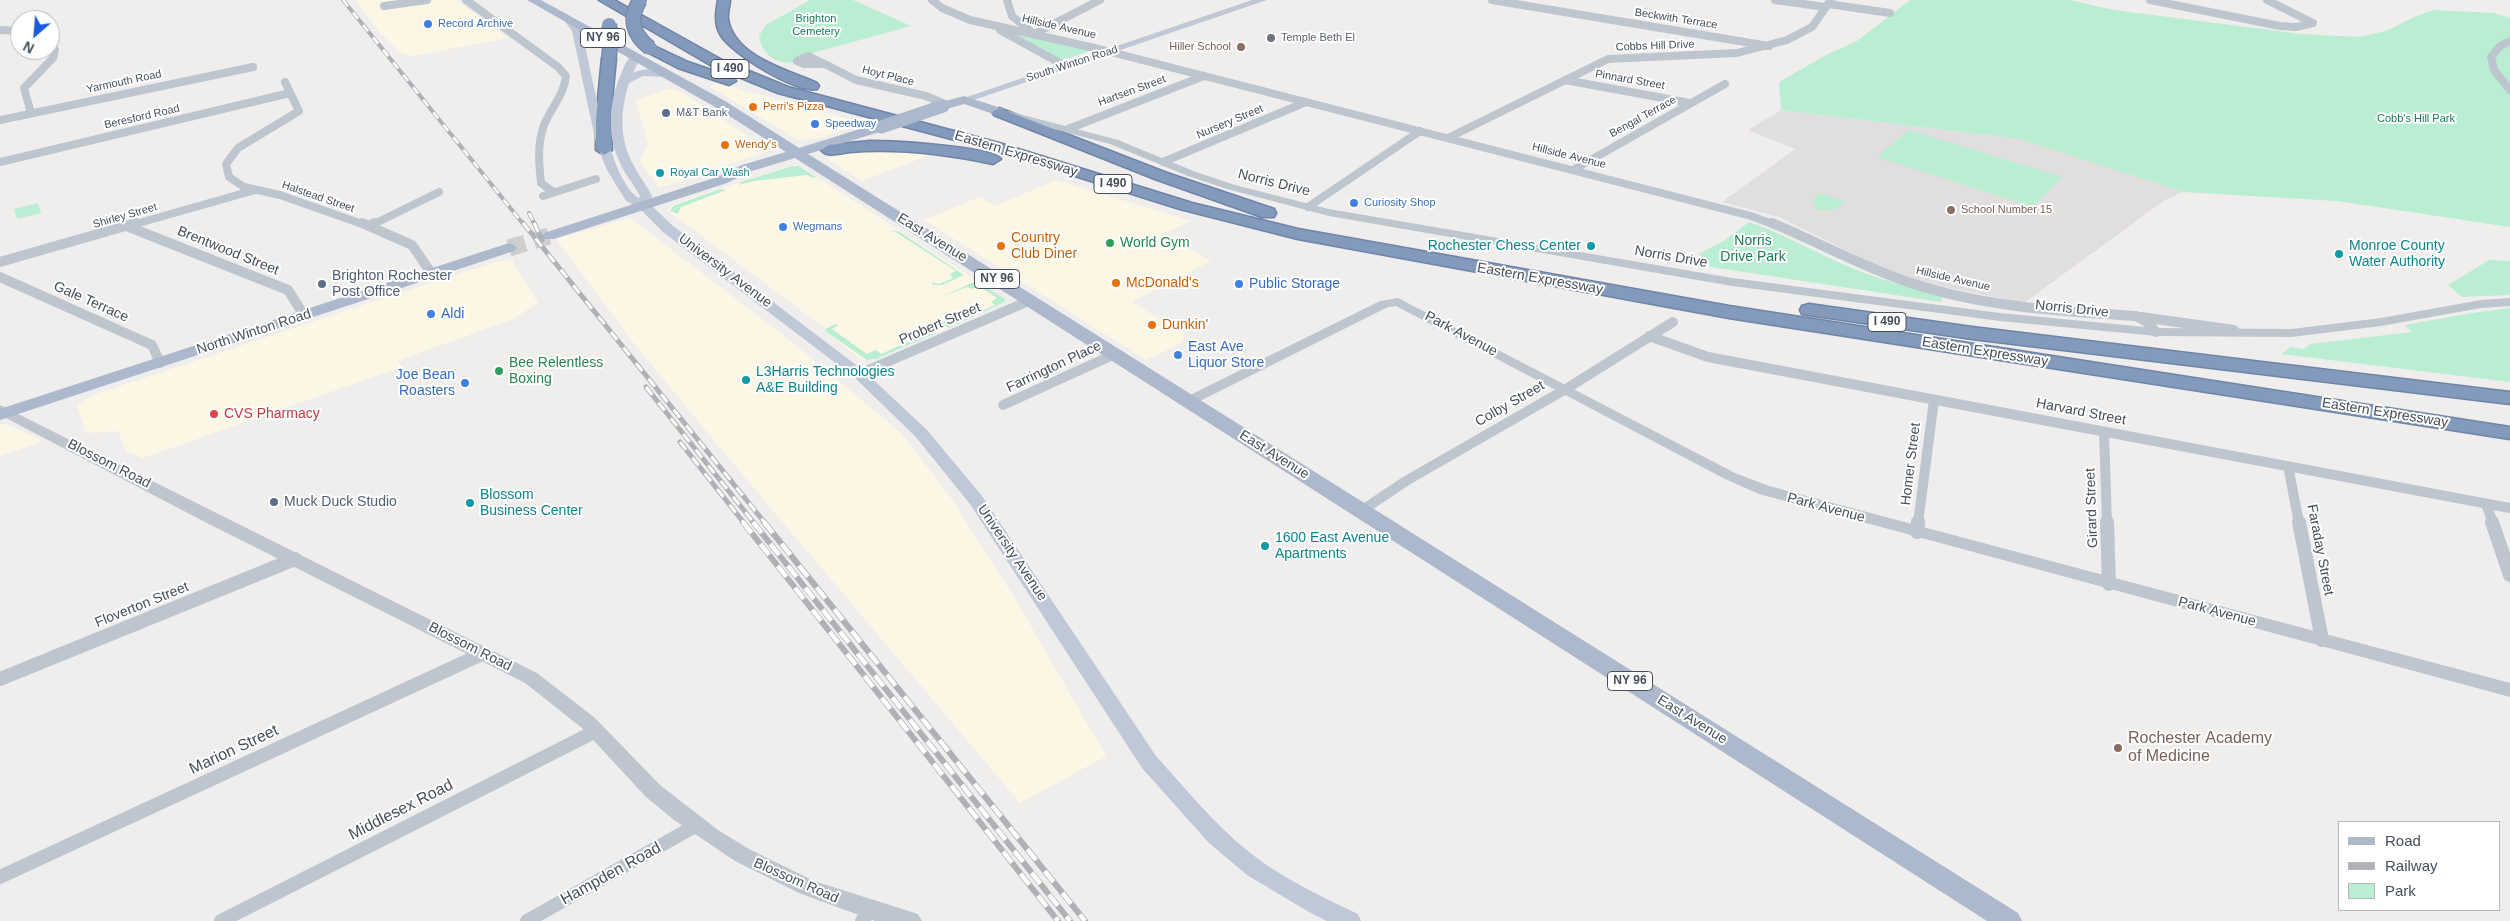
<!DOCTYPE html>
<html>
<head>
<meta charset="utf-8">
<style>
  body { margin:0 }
  #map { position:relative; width:2510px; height:921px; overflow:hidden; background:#f0eded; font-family:Arial,sans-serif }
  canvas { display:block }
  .legend { position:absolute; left:2338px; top:821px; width:162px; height:90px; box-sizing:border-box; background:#fff; border:1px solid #b5b8bd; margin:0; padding:6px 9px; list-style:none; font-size:15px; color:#454e5a }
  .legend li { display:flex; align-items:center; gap:10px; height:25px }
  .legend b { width:25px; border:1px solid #b5b8bd }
  .north { position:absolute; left:10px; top:10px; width:50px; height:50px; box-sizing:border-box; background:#fff; border:1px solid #b5b8bd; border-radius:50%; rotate:207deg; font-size:14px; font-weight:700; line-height:20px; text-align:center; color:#454e5a }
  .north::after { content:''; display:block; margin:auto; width:18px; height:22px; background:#185bdf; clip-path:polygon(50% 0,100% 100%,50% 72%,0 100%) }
</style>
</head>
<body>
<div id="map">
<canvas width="2510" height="921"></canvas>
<ul class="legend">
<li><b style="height:6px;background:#acb9cc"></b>Road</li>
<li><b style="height:6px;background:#afb1b7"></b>Railway</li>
<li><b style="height:14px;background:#baeed3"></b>Park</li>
</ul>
<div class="north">N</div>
</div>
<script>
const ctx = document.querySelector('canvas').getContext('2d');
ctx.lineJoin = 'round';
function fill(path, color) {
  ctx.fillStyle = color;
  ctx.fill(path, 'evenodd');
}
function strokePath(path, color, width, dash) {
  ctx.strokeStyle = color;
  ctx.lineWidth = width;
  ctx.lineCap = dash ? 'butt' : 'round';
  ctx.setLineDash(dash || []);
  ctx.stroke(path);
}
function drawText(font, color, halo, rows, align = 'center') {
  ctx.font = font + ' Arial,sans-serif';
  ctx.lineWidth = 4;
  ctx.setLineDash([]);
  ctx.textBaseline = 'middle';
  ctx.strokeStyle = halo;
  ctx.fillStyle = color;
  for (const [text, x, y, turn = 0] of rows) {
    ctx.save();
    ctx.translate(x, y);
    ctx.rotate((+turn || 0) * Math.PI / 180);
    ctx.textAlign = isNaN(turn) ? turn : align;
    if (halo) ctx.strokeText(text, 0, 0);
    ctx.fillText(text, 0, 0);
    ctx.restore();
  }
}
fill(new Path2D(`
  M356 0H456L508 38 412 56 401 53 380 33Z
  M718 83 859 122V125L819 138 798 140 709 86Z
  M667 89H675L704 106 769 151 721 167 722 169 659 188 640 161 648 144 636 100Z
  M879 149 935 153 862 181 827 159 851 150Z
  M795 165 800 166 1006 300V302L874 360H862L827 333V330L667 210 671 206 694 197Z
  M1056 180 1191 221 1163 234 1211 261 1132 302 1185 334 1181 343 1146 360 924 220 979 197 995 206Z
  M630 218 788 339 901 433 949 495 1014 597 1106 756 1020 803 721 449 633 342 556 239Z
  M512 260 538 303 513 319 397 361 402 367 143 458 126 451 118 431 86 433 77 405 96 394 372 302 496 262Z
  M0 424 8 425 43 441 0 456Z`), '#fcf7e5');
fill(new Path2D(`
  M1781 110 2020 139 2183 192 2165 200 2024 303 1949 288 1918 282 1877 266 1779 217 1722 202 1795 149 1748 130Z`), '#e1dedf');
fill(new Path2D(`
  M810 0H853L911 26 794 58 793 62C775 65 762 53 759 36L766 25Z
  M1910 0H2070L2114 10 2301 34 2359 37 2386 31 2414 17 2433 10 2494 13 2510 18V227L2337 201 2183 192 2020 139 1781 110 1779 82 1826 55 1857 41Z
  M1008 30 1092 50 1064 60 1059 59Z
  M1909 130 2062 177 2033 207 1877 157Z
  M793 166H799L816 177 813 178 807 175 754 181 739 185 741 182Z
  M720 189 726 190 681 207 678 214 670 211 673 206Z
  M1820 193 1845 202 1834 210H1817L1812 200Z
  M38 203 41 213 17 219 14 209Z
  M1749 222C1781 233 1809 249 1840 263 1873 278 1908 287 1943 296L1941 302 1711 267 1699 254 1725 240Z
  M894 230 900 232 964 275 942 285H933L931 282 939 284 953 278 950 274 956 271 894 231 888 233Z
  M2489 260 2510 261V295L2462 297 2448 285Z
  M974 282 979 283 1005 299V302L948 328 942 323 946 320 953 323 995 305 991 302 997 298 979 286 972 289 967 287 943 296Z
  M2510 308V382L2281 354 2291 347 2304 349 2310 344 2412 332 2405 325 2472 313Z
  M836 324 838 325 832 329 867 354 876 350 881 354 925 334 922 331 924 330H931L936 333 876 359 867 360 828 333 825 329Z`), '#baeed3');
strokePath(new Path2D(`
  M509 248 549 236`), '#cecdd0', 17, [17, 9]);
const motorway = new Path2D(`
  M599 0H614L722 60 788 87 999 143 1192 203 1298 229 1729 306 2510 427V439L1729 318 1298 239 1180 209 989 149 778 93 712 66Z
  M718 0H730C730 6 727 13 728 19 734 57 788 70 817 83L819 86 817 89C797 94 730 53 720 34 714 23 716 12 718 0Z
  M650 44 688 62 734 78 736 81 729 85 678 68 645 51 643 48Z
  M609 54 616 58 610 120 612 150 604 155 596 150V120L602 58Z
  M999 108 1167 173 1274 209 1276 213 1274 217H1262L1155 179 994 115 992 112Z
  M870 141C890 141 992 146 1001 159L993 164C946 154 898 148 850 152 842 153 827 158 821 150L829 145Z
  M1809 304 1972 327 2510 392V404L1972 339 1802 314 1800 310 1802 306Z`);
strokePath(motorway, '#6f85a8', 3);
strokePath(new Path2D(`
  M466 0 558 67 566 76C564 95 551 108 544 125 537 144 539 164 541 183L552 191
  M932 0 942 8 970 20 1099 49 1751 216 1775 225
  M1007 0 1012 16 1034 34 1100 0
  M1492 0 1769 46
  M1775 0 1825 7
  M2150 0 2280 26 2296 27 2313 23 2267 0
  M1828 4 1890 13
  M384 6 427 0
  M0 30 20 31
  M1000 30 1065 66
  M2510 41 2500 46 2491 57 2494 70 2510 90
  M808 56 825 64H804L797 61Z
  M825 64 856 80 926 96 947 105
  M1565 80 1690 103
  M285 82 299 111 238 148 226 164 229 177 244 187 280 195 365 225
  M31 113 24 88 53 58 55 50 50 43
  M0 120 253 67
  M1068 129 1204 76
  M1448 138 1608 59 1737 53 1787 40 1812 27 1831 0
  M0 162 290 93
  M1163 162 1306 102
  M1573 170 1725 84
  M543 196 596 179
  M1308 207 1420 131
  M132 225 255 190
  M372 225 439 192`), '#bdc6cf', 8);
strokePath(new Path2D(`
  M362 223 412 245 432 274
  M1772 223C1818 242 1861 266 1908 282 1981 307 2060 311 2136 316L2147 322 2156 332
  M369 226 374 223
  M129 227 288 290 300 309 307 315
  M0 262 136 223
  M0 277 152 345 160 363
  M2141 317 2234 330
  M1649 336 1708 357 2510 508
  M859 374 1031 300
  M1003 405 1115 354
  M2104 432 2107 523
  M2288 466 2299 523
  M2486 504 2493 523
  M1361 511 1406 481 1566 389 1673 322
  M1918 523 1934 400`), '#bdc6cf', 10);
strokePath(new Path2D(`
  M2107 522 2109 584
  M2299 522 2322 640
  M2492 522 2510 575
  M1917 532 1918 522
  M0 679 295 559
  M0 877 482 654
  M221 921 596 731
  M527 921 695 826
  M862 921 870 911`), '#bdc6cf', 14);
fill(new Path2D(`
  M1008 111 1118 140 1196 172 1235 185 1329 209 1732 278 2000 313 2156 328 2292 329 2381 318 2481 300 2510 298V306L2481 308 2381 326 2292 337 2156 336 2000 321 1732 286 1329 216 1227 189 1188 176 1110 144 1004 116 1003 114Z
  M1398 298 1735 473 1769 486 2510 683V697L1759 494 1725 479 1396 306 1388 307 1194 404 1189 405 1182 401 1184 398 1380 301Z
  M0 405 537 673 595 718 660 785 718 830 749 849 814 881 918 914 922 921H875L799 893 735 861 674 820 646 797 582 728 525 683 203 521 0 415Z`), '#bdc6cf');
fill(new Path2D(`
  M1252 0H1267L968 102H960L958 100Z
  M565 18H573L582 31C590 65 609 182 639 198L640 196C634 184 625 175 620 163 606 133 609 102 621 74 624 67 628 55 636 53L641 56 633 73C642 68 666 67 673 74L668 77 643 76 629 83C620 111 619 140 634 166 639 176 647 186 652 196L650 204 673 226 864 371 927 430 982 496 1156 756C1186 789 1214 824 1249 852 1282 878 1320 896 1358 914L1361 921H1327L1309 912 1247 875 1209 843 1142 768 970 504 915 436 854 377 663 232 639 208 626 201 607 170 596 143 572 31 564 20Z`), '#bfc8d6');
fill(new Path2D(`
  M527 0H541L725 101 799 148 876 124H886L888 127 886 130 808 154 2018 913 2022 921H1987L795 158 752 171 727 183 554 239H544L541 236 544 233 717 177 742 165 786 152 715 107Z
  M964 96 1004 109 1005 112 999 116 964 104 943 110 937 106 938 103Z
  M509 243 514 245 517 248 514 251 0 420V409Z`), '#acb9cc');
fill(motorway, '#849abd');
const railFar2 = new Path2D(`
  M343 0 524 225
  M529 213 535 225`);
const railFar1 = new Path2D(`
  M523 223 765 523
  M534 223 542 240
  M646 387 754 523
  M680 442 744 523`);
const rail = new Path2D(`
  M743 522 1058 921
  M753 522 1070 921
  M764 522 1085 921`);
strokePath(railFar2, '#afb1b7', 4);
strokePath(railFar1, '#afb1b7', 5);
strokePath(rail, '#afb1b7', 6);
strokePath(railFar2, '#fff', 2.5, [8]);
strokePath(railFar1, '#fff', 3, [10]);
strokePath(rail, '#fff', 4.5, [14]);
const motorwayBridge = new Path2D(`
  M640 0C628 19 633 35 650 48
  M609 25 611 34 609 58`);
strokePath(motorwayBridge, '#6f85a8', 16, []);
strokePath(new Path2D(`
  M881 127 943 106`), '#acb9cc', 13);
strokePath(motorwayBridge, '#849abd', 14);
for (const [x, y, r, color] of [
  [428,24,5,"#3f7fe0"],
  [1271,38,5,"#6b7280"],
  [1241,47,5,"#8d6e63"],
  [753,107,5,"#e8710a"],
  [666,113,5,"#5c6f8a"],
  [815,124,5,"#3f7fe0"],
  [725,145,5,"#e8710a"],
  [660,173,5,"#0f9aa8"],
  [1354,203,5,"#3f7fe0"],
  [1951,210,5,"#8d6e63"],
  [783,227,5,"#3f7fe0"],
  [1110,243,5,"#2e9e5b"],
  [1001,246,5,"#e8710a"],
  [1591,246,5,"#0f9aa8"],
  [2339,254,5,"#0f9aa8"],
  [1116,283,5,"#e8710a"],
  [322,284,5,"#5c6f8a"],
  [1239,284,5,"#3f7fe0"],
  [431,314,5,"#3f7fe0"],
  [1152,325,5,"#e8710a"],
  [1178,355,5,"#3f7fe0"],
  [499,371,5,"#2e9e5b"],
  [746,380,5,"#0f9aa8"],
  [465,383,5,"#3f7fe0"],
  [214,414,5,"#e0444e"],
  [274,502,5,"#5c6f8a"],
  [470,503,5,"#0f9aa8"],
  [1265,546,5,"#0f9aa8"],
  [2118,748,5,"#8d6e63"]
]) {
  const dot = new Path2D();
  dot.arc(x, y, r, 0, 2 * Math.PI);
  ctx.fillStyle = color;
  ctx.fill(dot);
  strokePath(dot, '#fff', 2);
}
drawText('11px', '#167b53', '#fff', [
  ["Brighton",816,19],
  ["Cemetery",816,32],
  ["Cobb's Hill Park",2416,119]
]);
drawText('11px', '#454e5a', '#fff', [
  ["Beckwith Terrace",1676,19,9],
  ["Hillside Avenue",1059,27,13],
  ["Cobbs Hill Drive",1655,46,-2],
  ["South Winton Road",1072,64,-18],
  ["Hoyt Place",888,76,14],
  ["Pinnard Street",1630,80,10],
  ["Yarmouth Road",124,82,-12],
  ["Hartsen Street",1132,91,-20],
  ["Beresford Road",142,117,-13],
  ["Bengal Terrace",1643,117,-29],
  ["Nursery Street",1230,122,-23],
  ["Hillside Avenue",1569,156,14],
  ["Halstead Street",318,197,19],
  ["Shirley Street",125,216,-16],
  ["Hillside Avenue",1953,279,13]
]);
drawText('11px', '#366cbe', '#fff', [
  ["Record Archive",438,24],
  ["Speedway",825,124],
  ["Curiosity Shop",1364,203],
  ["Wegmans",793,227]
], 'left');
drawText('11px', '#5b616d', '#fff', [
  ["Temple Beth El",1281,38]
], 'left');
drawText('11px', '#785e54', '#fff', [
  ["Hiller School",1231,47],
  ["School Number 15",1961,210,"left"]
], 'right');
drawText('11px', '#c56008', '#fff', [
  ["Perri's Pizza",763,107],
  ["Wendy's",735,145]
], 'left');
drawText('11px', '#4e5e75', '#fff', [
  ["M&T Bank",676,113]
], 'left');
drawText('11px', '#0d838f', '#fff', [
  ["Royal Car Wash",670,173]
], 'left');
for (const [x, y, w] of [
  [603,38,45],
  [730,69,38],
  [1113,184,38],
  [997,279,45],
  [1887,322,38],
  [1630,681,45]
]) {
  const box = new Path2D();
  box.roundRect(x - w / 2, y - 9.5, w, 19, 4);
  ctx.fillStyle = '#fff';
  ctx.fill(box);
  strokePath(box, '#454e5a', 1);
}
drawText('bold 12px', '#454e5a', null, [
  ["NY 96",603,38],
  ["I 490",730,69],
  ["I 490",1113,184],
  ["NY 96",997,279],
  ["I 490",1887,322],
  ["NY 96",1630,681]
]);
drawText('14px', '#454e5a', '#fff', [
  ["Eastern Expressway",1016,154,17],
  ["Norris Drive",1274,183,14],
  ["East Avenue",932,238,32],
  ["Brentwood Street",228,251,22],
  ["Norris Drive",1671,257,10],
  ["University Avenue",725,271,37],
  ["Eastern Expressway",1540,279,10],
  ["Gale Terrace",91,302,24],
  ["Norris Drive",2072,309,6],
  ["Probert Street",940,324,-23],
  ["North Winton Road",254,332,-18],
  ["Park Avenue",1461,334,28],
  ["Eastern Expressway",1985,352,9],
  ["Farrington Place",1054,367,-25],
  ["Colby Street",1510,404,-30],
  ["Harvard Street",2081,412,11],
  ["Eastern Expressway",2385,413,9],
  ["East Avenue",1274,455,32],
  ["Blossom Road",109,464,27],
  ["Homer Street",1911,464,-83],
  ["Park Avenue",1826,508,15],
  ["Girard Street",2092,508,-92],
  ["Faraday Street",2320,550,79],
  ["University Avenue",1012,553,56],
  ["Floverton Street",142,605,-22],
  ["Park Avenue",2217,612,15],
  ["Blossom Road",470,647,27],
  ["East Avenue",1692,720,32],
  ["Blossom Road",796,881,24]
]);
drawText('14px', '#c56008', '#fff', [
  ["Country",1011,238],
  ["Club Diner",1011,254],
  ["McDonald's",1126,283],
  ["Dunkin'",1162,325]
], 'left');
drawText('14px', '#167b53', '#fff', [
  ["Norris",1753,241],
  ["Drive Park",1753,257]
]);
drawText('14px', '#27864d', '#fff', [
  ["World Gym",1120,243],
  ["Bee Relentless",509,363],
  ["Boxing",509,379]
], 'left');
drawText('14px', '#0d838f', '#fff', [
  ["Rochester Chess Center",1581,246,"right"],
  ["Monroe County",2349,246],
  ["Water Authority",2349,262],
  ["L3Harris Technologies",756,372],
  ["A&E Building",756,388],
  ["Blossom",480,495],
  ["Business Center",480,511],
  ["1600 East Avenue",1275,538],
  ["Apartments",1275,554]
], 'left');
drawText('14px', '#4e5e75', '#fff', [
  ["Brighton Rochester",332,276],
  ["Post Office",332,292],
  ["Muck Duck Studio",284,502]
], 'left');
drawText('14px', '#366cbe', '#fff', [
  ["Public Storage",1249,284],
  ["Aldi",441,314],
  ["East Ave",1188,347],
  ["Liquor Store",1188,363],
  ["Joe Bean",455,375,"right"],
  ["Roasters",455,391,"right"]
], 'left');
drawText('14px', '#be3a42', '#fff', [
  ["CVS Pharmacy",224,414]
], 'left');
drawText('16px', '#785e54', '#fff', [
  ["Rochester Academy",2128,739],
  ["of Medicine",2128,757]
], 'left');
drawText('16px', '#454e5a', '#fff', [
  ["Marion Street",234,750,-25],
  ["Middlesex Road",401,810,-27],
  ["Hampden Road",611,874,-29]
]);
</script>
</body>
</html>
